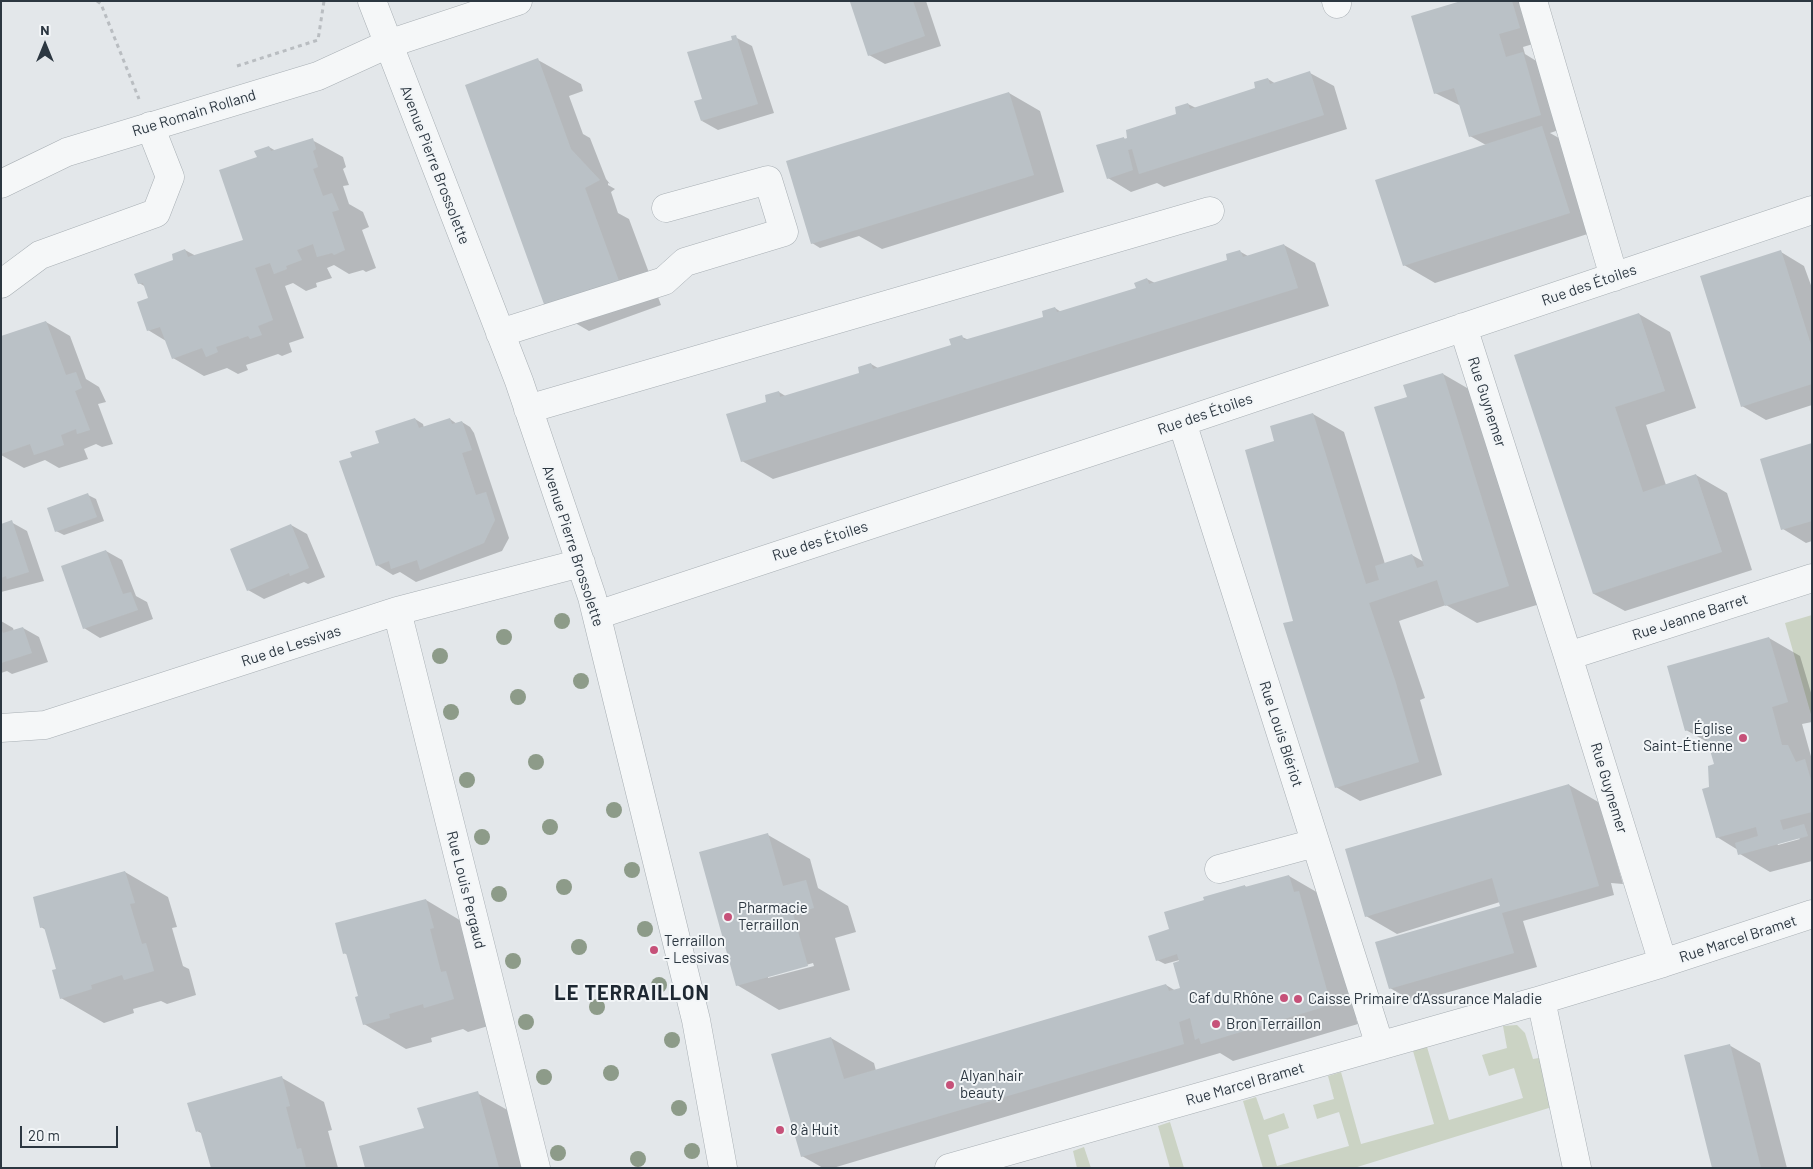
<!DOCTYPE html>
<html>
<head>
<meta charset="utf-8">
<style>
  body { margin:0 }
  #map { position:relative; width:1813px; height:1169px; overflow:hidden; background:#e3e7ea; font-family:Barlow,sans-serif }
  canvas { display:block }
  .frame { position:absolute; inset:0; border:2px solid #2c3741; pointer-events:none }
  .north { position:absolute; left:20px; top:20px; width:50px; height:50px; -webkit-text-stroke:4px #f2f5f7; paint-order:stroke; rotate:0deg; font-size:14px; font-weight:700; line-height:20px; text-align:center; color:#2c3741 }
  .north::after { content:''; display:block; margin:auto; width:18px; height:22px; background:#2c3741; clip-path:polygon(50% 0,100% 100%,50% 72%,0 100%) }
  .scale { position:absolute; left:20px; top:1126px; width:98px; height:22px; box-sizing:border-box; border:2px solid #2c3741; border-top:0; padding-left:6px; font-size:15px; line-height:18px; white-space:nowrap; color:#2c3741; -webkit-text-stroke:4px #f2f5f7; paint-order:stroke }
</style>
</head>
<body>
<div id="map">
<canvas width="1813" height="1169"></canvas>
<div class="frame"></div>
<div class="north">N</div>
<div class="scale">20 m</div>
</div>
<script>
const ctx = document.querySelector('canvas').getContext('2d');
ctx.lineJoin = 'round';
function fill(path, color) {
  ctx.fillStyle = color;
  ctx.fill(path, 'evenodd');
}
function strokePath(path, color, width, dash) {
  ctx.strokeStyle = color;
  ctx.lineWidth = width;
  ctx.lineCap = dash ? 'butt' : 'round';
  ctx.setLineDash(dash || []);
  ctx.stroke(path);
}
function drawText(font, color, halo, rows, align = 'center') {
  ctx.font = font + ' Barlow,sans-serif';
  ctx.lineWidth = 4;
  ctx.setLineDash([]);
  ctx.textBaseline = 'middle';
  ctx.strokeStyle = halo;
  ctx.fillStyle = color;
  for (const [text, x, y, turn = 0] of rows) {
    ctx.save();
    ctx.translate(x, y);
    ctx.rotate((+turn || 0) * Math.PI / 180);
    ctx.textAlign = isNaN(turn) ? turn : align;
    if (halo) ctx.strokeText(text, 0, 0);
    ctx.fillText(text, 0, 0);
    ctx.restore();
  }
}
fill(new Path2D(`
  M1812 615V718L1785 623Z
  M1517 1025 1525 1033 1533 1059 1539 1058 1552 1107 1354 1168H1263L1243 1101 1256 1097 1264 1120 1284 1113 1289 1128 1268 1135 1277 1166 1349 1146 1339 1112 1317 1119 1313 1105 1334 1099 1328 1076 1341 1072 1361 1144 1434 1124 1413 1051 1427 1047 1449 1120 1523 1098 1514 1068 1489 1076 1482 1055 1507 1048 1503 1026Z
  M1170 1122 1184 1168H1170L1158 1126Z
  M1084 1147 1091 1168H1077L1073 1151Z`), '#cbd3c4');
fill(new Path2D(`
  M857 1H926L941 46 885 64 869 55Z
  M1465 1H1529L1543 41 1523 47 1525 54 1546 67 1565 128 1550 133 1573 146 1600 230 1435 283 1404 265 1486 145 1470 136 1461 106 1435 93Z
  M735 37 752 46 774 113 718 130 702 121Z
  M538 60 581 84 583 91 569 96 583 134 590 138 606 179 610 184 608 183V185L615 189 611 192 618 213 629 219 661 305 589 331 546 306Z
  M1310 73 1334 86 1347 129 1164 187 1157 183 1131 192 1108 178 1124 138 1126 140 1178 115 1188 104 1196 108 1257 89 1268 79 1276 84Z
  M1009 93 1040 111 1064 192 882 249 859 236 820 248 812 243Z
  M312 140 343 157 346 167 343 169 349 185 343 186 349 204 363 212 369 227 362 230 376 268 366 272 363 270 349 274 334 265 327 268 332 278 316 283 317 287 306 291 293 283 285 286 304 338 289 343 292 352 282 356 278 354 246 365 248 370 238 374 227 368 204 376 173 358 166 341 148 330 150 299 146 287 139 283 175 260 185 250 196 256 245 240 258 158 269 147 276 151Z
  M1284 245 1315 263 1329 306 773 479 742 461 768 403 779 392 787 397 861 374 871 364 878 368 953 346 962 337 969 340 1045 318 1055 308 1061 312 1137 289 1147 279 1155 283 1229 261 1239 251 1248 256Z
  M1781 252 1804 266 1812 288V405L1766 420 1742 406Z
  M1639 314 1670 332 1696 408 1646 425 1666 485 1696 475 1727 493 1752 570 1625 611 1594 594 1515 356Z
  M46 322 70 336 86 379 99 387 106 402 98 404 113 444 102 447 96 444 84 449 88 459 59 468 45 460 24 468 1 455V338Z
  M1443 374 1474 392 1540 604 1477 623 1446 605 1399 621 1425 698 1420 700 1442 775 1360 801 1336 787 1295 621 1276 442 1313 414 1344 432 1385 564 1412 555 1424 562 1408 398Z
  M415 419 423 424 424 428 450 419 457 424 462 422 470 427 474 433 509 538 502 551 416 582 400 572 393 575 377 565 353 458 380 443Z
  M1812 445V541L1806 543 1783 529Z
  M88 495 96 499 104 521 64 535 56 531Z
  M11 522 27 531 44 581 1 592V525Z
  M291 525 307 534 325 577 308 584 304 582 264 599 248 590Z
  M106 551 122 560 136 596 147 602 153 619 100 638 84 628Z
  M1 621 13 628 14 631 23 628 39 637 48 662 12 674 7 671 1 673Z
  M1769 638 1800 656 1812 696V722L1802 724 1812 760V861L1770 872 1740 854 1738 850 1717 837 1711 788 1716 765 1709 743 1686 730ZM1798 837 1800 839 1778 845 1777 843Z
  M1569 785 1600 803 1623 884 1611 883 1614 895 1523 921 1537 967 1414 1002 1390 988 1502 909 1500 902 1397 934 1366 916Z
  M768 835 810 859 818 888 848 906 856 932 835 938 850 990 779 1010 737 985ZM813 963 814 966 768 978V976Z
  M125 872 168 897 177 927 172 928 183 966 189 969 196 995 167 1004 161 1001 133 1009 134 1013 104 1023 61 998 58 970 46 930 41 927Z
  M1289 876 1320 894 1360 1018 1356 1019 1358 1024 1233 1061 1220 1053 833 1168H823L802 1156 831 1038 874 1063 876 1071 1166 985 1176 991 1180 989 1183 959 1165 964 1157 960 1168 931 1206 901 1245 886 1248 888Z
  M426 900 468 925 495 1024 468 1032 463 1029 431 1038 432 1042 406 1049 364 1024 360 997 348 955 344 953Z
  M1729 1045 1760 1063 1787 1168H1714Z
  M282 1078 324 1102 332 1130 328 1131 338 1168H213L203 1134 197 1131Z
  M477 1093 520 1117 534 1168H366Z`), '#0003');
fill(new Path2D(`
  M853 1H913L925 36 868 56 850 2Z
  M1461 1H1512L1520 28 1499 34 1506 57 1523 52 1541 115 1469 137 1454 88 1434 94 1411 16Z
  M736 35 758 104 701 121 694 101 702 99 687 52 732 40 731 36Z
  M538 58 571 149 600 180 585 188 619 281 545 307 465 85Z
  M1310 71 1324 115 1139 174 1132 149 1128 150 1133 170 1107 179 1096 145 1124 137V139L1127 138 1126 130 1176 114 1175 107 1188 103 1190 109 1255 88 1254 82 1268 78 1270 84Z
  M1009 92 1034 175 811 244 786 161Z
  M1542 126 1570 213 1403 266 1375 180Z
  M313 138 316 149 313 151 318 167 313 169 323 196 332 193 339 210 332 212 345 250 334 255 332 253 317 257 313 244 297 250 302 260 286 266 287 269 274 274 270 263 255 268 273 320 258 326 262 335 250 339 248 336 216 347 218 352 206 357 202 348 172 359 160 327 147 331 137 302 148 298 143 283 138 284 134 274 173 260 172 254 185 249 188 257 243 240 219 170 257 157 254 151 269 146 271 151Z
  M1284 244 1298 288 741 462 726 414 766 402 765 395 779 391 780 397 859 373 858 367 871 363 873 369 951 345 949 339 962 335 964 340 1043 317 1042 311 1055 307 1057 312 1136 288 1134 283 1147 278 1149 284 1227 260 1226 254 1240 250 1243 257Z
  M1781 250 1812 348V384L1741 407 1700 276Z
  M1639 313 1665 391 1615 407 1643 492 1696 474 1722 552 1593 594 1514 355Z
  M46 321 66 375 76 372 82 388 75 391 90 430 77 434 76 429 61 435 64 445 34 455 30 444 1 454V336Z
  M1443 373 1509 586 1445 606 1437 580 1369 603 1395 680 1419 762 1335 788 1283 623 1293 621 1245 450 1274 441 1270 426 1313 413 1366 584 1379 580 1375 566 1412 554 1417 568 1424 566 1374 407 1407 397 1403 385Z
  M415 418 419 428 450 418 452 424 462 421 472 450 462 453 476 495 486 492 495 520 484 543 420 570 417 560 391 569 389 561 376 566 339 461 352 457 350 452 379 443 375 431Z
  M1812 443V521L1781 530 1760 459Z
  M88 493 97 517 55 532 47 508Z
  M12 520 29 572 7 579 6 576 1 578V524Z
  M291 524 309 568 290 576 289 573 247 591 230 549Z
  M106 550 123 594 131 592 138 610 83 629 61 566Z
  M23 627 32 653 1 663V629L3 633Z
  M1769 637 1788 702 1772 707 1782 745H1788L1796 762 1805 759 1812 784V812L1780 820 1783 830 1804 824 1808 836 1738 855 1735 843 1758 836 1756 827 1716 838 1702 789 1709 787 1708 766 1714 764 1703 726 1685 731 1667 666Z
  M1569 784 1599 886 1502 913 1514 953 1389 989 1375 942 1500 906 1492 878 1365 917 1345 849Z
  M768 833 783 886 806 880 814 908 793 914 808 966 736 986 699 852Z
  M125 871 135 903 130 904 142 944 146 943 154 971 124 980 122 975 91 985 92 989 60 999 52 970 56 969 44 927 40 928 33 897Z
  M1289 875 1294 892 1299 891 1330 1001 1326 1002 1327 1006 1201 1044 1199 1038 1195 1040 1190 1018 1179 1022 1184 1044 801 1157 771 1054 831 1037 844 1079 1166 984 1169 991 1180 988 1173 963 1179 961 1177 954 1156 961 1148 936 1169 929 1164 912 1204 900 1203 897 1245 885V887Z
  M426 899 434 928 430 929 441 972 446 971 454 999 424 1008 423 1004 389 1014 390 1018 363 1025 355 997 358 996 346 953 343 954 335 923Z
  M1730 1044 1761 1168H1712L1684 1055Z
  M282 1076 290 1106 286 1107 297 1149 301 1148 306 1168H211L200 1130 196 1132 187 1103Z
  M478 1091 499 1168H365L359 1146 424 1128 417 1108Z`), '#bac1c6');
const minor = new Path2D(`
  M372 1 519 381 592 597 696 1020 723 1168
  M1336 1 1337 4
  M1533 1 1614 277
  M1 184 67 152 318 76 388 44 518 1
  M1 284 40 255 156 213 170 177 150 126
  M1463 327 1568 656 1663 963
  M500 333 664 281 685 262 784 232 768 180 666 208
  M528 409 1210 211
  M1182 422 1380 1046
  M397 611 536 1168
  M597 615 1182 422 1812 210
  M1568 656 1812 578
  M1 728 45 725 397 611 581 563
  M1219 869 1315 843
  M1541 1000 1577 1168
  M949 1168 1541 1000 1663 963 1812 914`);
strokePath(minor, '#a8afb4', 29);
strokePath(new Path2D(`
  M97 1 101 4 139 99
  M237 66 318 40 324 1`), '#b9bdc1', 3, [4, 4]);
strokePath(minor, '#f5f7f8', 28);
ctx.fillStyle = '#8d9b89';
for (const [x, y] of [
  [562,621],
  [504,637],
  [440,656],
  [581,681],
  [518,697],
  [451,712],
  [536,762],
  [467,780],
  [614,810],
  [550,827],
  [482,837],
  [632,870],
  [564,887],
  [499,894],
  [645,929],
  [579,947],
  [513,961],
  [659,985],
  [597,1007],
  [526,1022],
  [672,1040],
  [611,1073],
  [544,1077],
  [679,1108],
  [692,1151],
  [558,1153],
  [638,1159]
]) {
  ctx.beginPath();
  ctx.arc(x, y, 8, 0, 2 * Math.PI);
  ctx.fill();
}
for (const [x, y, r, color] of [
  [1743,738,5,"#c65179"],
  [728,917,5,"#c65179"],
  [654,950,5,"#c65179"],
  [1284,998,5,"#c65179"],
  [1298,999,5,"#c65179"],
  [1216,1024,5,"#c65179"],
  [950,1085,5,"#c65179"],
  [780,1130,5,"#c65179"]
]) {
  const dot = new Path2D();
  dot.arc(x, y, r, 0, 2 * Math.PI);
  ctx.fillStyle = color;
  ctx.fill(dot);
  strokePath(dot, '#f2f5f7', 2);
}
drawText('15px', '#2c3741', '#f2f5f7', [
  ["Rue Romain Rolland",194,113,-17],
  ["Avenue Pierre Brossolette",435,165,69],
  ["Rue des Étoiles",1589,285,-19],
  ["Rue Guynemer",1487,402,72],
  ["Rue des Étoiles",1205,414,-19],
  ["Rue des Étoiles",820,541,-18],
  ["Avenue Pierre Brossolette",573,546,72],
  ["Rue Jeanne Barret",1690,617,-18],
  ["Rue de Lessivas",291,646,-18],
  ["Rue Louis Blériot",1281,734,72],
  ["Rue Guynemer",1609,788,73],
  ["Rue Louis Pergaud",466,890,76],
  ["Rue Marcel Bramet",1738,939,-18],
  ["Rue Marcel Bramet",1245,1084,-16]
]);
drawText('15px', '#2c3741', '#f2f5f7', [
  ["Église",1733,729,"right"],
  ["Saint-Étienne",1733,746,"right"],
  ["Pharmacie",738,908],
  ["Terraillon",738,925],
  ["Terraillon",664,941],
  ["- Lessivas",664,958],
  ["Caf du Rhône",1274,998,"right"],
  ["Caisse Primaire d’Assurance Maladie",1308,999],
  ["Bron Terraillon",1226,1024],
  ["Alyan hair",960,1076],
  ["beauty",960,1093],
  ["8 à Huit",790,1130]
], 'left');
ctx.letterSpacing = '1px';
drawText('bold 20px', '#1e2832', '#f2f5f7', [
  ["LE TERRAILLON",632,993]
]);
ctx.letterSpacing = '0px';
</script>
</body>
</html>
